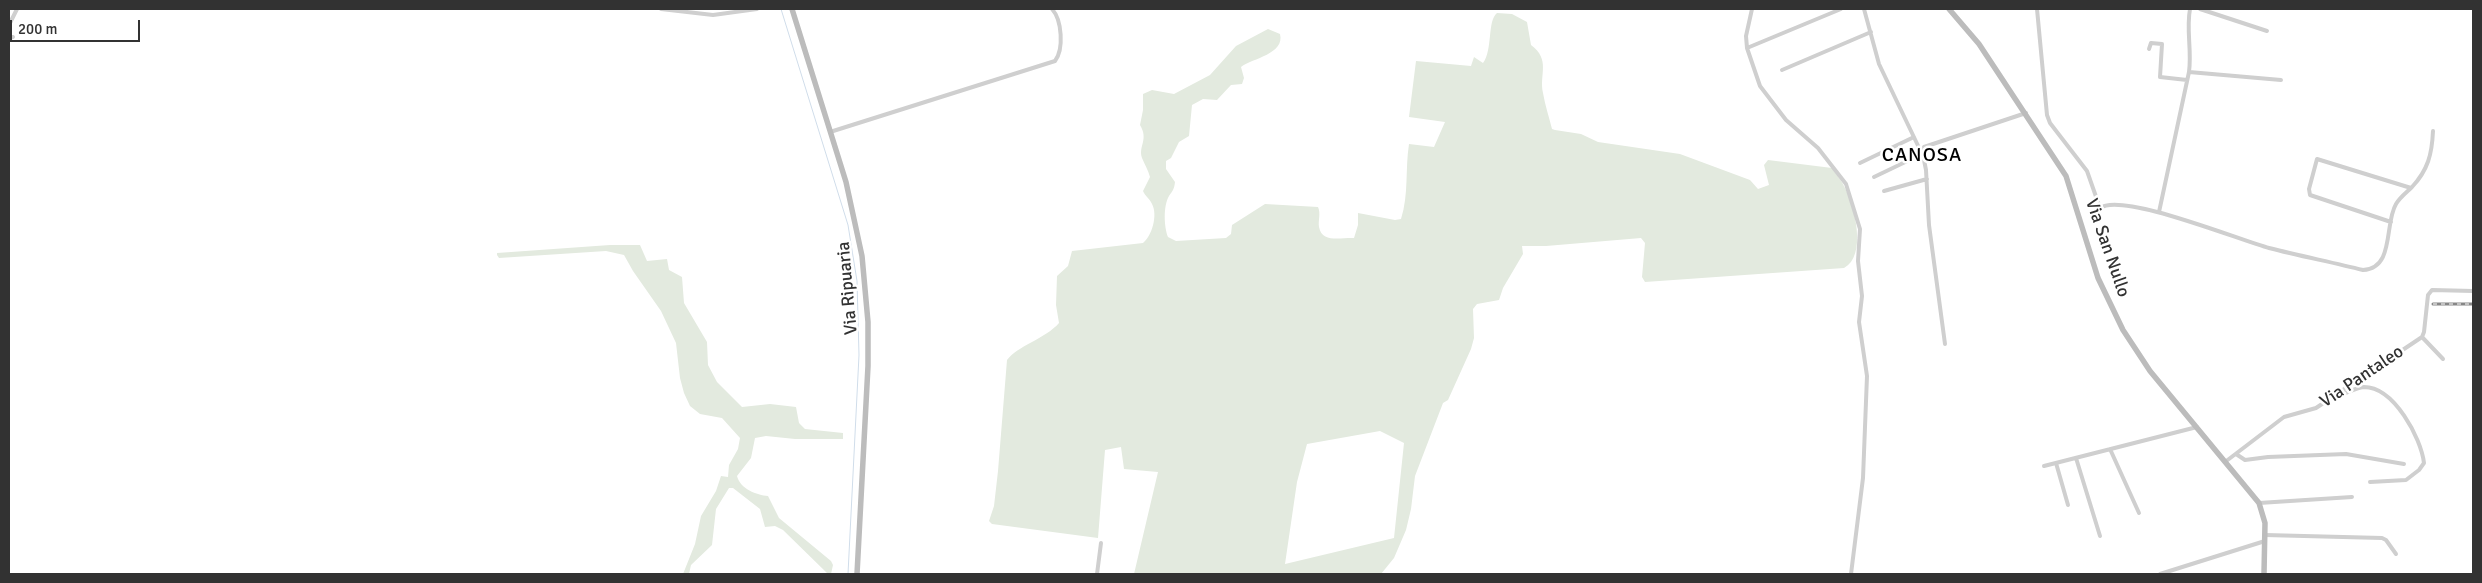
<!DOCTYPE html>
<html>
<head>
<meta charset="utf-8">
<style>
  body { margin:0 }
  #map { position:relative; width:2482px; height:583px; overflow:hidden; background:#fff; font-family:Signika,sans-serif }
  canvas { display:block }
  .frame { position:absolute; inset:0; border:10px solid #323232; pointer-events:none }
  .scale { position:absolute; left:10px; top:20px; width:130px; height:22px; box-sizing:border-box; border:2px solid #323232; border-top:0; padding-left:6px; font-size:15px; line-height:18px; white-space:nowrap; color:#323232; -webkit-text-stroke:4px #fff; paint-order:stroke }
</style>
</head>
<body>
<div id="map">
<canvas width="2482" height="583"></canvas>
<div class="frame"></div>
<div class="scale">200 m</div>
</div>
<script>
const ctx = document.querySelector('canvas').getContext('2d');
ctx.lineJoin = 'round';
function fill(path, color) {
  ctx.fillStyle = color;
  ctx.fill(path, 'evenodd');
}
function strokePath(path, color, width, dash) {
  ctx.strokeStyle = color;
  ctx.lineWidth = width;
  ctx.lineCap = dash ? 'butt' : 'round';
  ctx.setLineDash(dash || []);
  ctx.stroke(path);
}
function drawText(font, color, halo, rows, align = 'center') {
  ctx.font = font + ' Signika,sans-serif';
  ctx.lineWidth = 5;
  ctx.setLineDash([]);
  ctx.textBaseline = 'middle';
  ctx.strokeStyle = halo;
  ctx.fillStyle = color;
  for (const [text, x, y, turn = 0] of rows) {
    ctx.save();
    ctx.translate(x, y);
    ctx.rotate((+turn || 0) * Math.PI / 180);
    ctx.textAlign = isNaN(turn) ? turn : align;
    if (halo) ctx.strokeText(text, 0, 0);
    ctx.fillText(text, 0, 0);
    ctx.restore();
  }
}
fill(new Path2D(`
  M1497 13 1512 14 1527 22 1531 45C1551 60 1539 74 1543 93 1545 105 1549 117 1552 129L1555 130 1581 134 1598 142 1680 154 1750 180 1758 189 1769 185 1764 165 1768 160 1832 168C1836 174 1842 181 1845 188 1855 207 1867 256 1844 268L1645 282 1642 277 1645 243 1641 238 1546 246H1522L1523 254 1503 288 1499 300 1477 304 1473 309 1474 338 1471 349 1448 400 1443 403 1415 476 1411 509 1406 530 1394 558 1381 574H1134L1158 472 1124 469 1121 447 1105 450 1098 538 992 524 989 521 994 506 998 471 1007 360C1017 346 1045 339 1059 323L1056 305 1057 276 1068 266 1072 251 1143 243C1152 236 1158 215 1152 204 1150 199 1145 196 1143 191L1150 177C1148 170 1145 165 1142 158 1138 146 1149 140 1140 125L1143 110V94L1152 90 1174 94 1210 75 1236 46 1268 29 1280 34C1285 54 1253 58 1241 67L1244 78 1242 84 1231 85 1217 100 1203 99 1192 105 1189 136 1179 142 1171 158 1166 161V169L1175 182C1174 190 1173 190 1169 196 1163 206 1164 227 1168 237L1176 241 1226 238 1231 234 1232 225 1265 204 1318 207C1321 214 1318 220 1319 227 1322 244 1343 237 1354 238L1358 225V213L1395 220 1401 219C1409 194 1405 169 1409 144L1434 147 1445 122 1409 117 1416 61 1471 66 1474 57 1483 63C1493 50 1487 21 1497 13ZM1380 431 1404 443 1394 538 1285 564 1297 482 1307 444Z
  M610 245H640L647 261 667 259 669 270 682 277 684 303 707 342 708 365 717 382 742 407 770 404 796 407 799 423 805 429 843 433V439H795L766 436 755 438 751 458 737 476C740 489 757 495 768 496L779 518 831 561 833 565 831 574H828L783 530 775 526 765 527 760 509 733 488H729L716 509 712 545 691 565 689 574H683L695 544 701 516 716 491 721 476 728 477 729 465 738 449 740 438 722 418 700 414 690 406 684 393 680 378 676 343 661 311 633 271 624 255 606 251 499 258 497 255V253Z`), '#e3eadf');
strokePath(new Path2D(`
  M781 9 848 225 857 281 859 355 848 574`), '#d0ddea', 1);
strokePath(new Path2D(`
  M661 9 713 15 757 9
  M1752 9 1746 36 1747 48 1760 86 1786 120 1818 148 1846 184 1860 229 1858 261 1862 296 1859 322 1867 376 1863 478 1851 574
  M1864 9 1879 64 1922 154 1874 177
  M2037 9 2047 115 2050 123 2087 171 2100 208C2122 192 2239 240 2269 248 2300 256 2331 262 2363 270 2395 268 2384 224 2396 204 2400 197 2407 192 2412 187 2428 170 2432 154 2433 131
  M2200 9 2267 31
  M9 25 17 9
  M9 38 13 37
  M1747 48 1841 9
  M2149 49 2151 43 2162 44 2160 77 2187 80
  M1782 70 1871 32
  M2189 72 2281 80
  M830 132 1055 61C1064 49 1062 20 1052 9
  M1860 163 1914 137
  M1884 191 1927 179
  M2159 212 2189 72C2192 50 2186 30 2190 9
  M2391 222 2310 195 2309 189 2317 159 2411 188
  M2422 337 2443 359
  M1945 344 1929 225 1926 170 1922 150 1924 147 2026 113
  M2331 397C2343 397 2352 388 2364 387 2394 387 2421 438 2424 463L2419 470 2406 480 2370 482
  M2110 449 2139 513
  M2236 454 2245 460 2268 457 2346 454 2404 464
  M2076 458 2100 536
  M2225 462 2284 417 2316 408 2422 337 2424 332 2428 295 2432 290 2473 291
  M2056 463 2068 505
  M2044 466 2197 427
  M2259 503 2352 497
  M2265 535 2382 538 2386 540 2396 554
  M1097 574 1101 543
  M2160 574 2265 541`), '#cfcfcf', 4);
strokePath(new Path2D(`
  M792 9 846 182 862 256 868 322V366L857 574
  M1949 9 1979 44 2066 176 2098 278 2123 330 2150 371 2259 503 2265 523 2264 574`), '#bcbcbc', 5.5);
const rail = new Path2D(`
  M2433 304H2473`);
strokePath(rail, '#878787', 3);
strokePath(rail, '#fff', 1, [4]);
drawText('18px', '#323232', '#fff', [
  ["Via San Nullo",2107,248,71],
  ["Via Ripuaria",848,288,-95],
  ["Via Pantaleo",2362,377,-34]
]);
ctx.letterSpacing = '1px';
drawText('20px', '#000', '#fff', [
  ["CANOSA",1922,156]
]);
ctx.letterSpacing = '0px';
</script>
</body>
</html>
